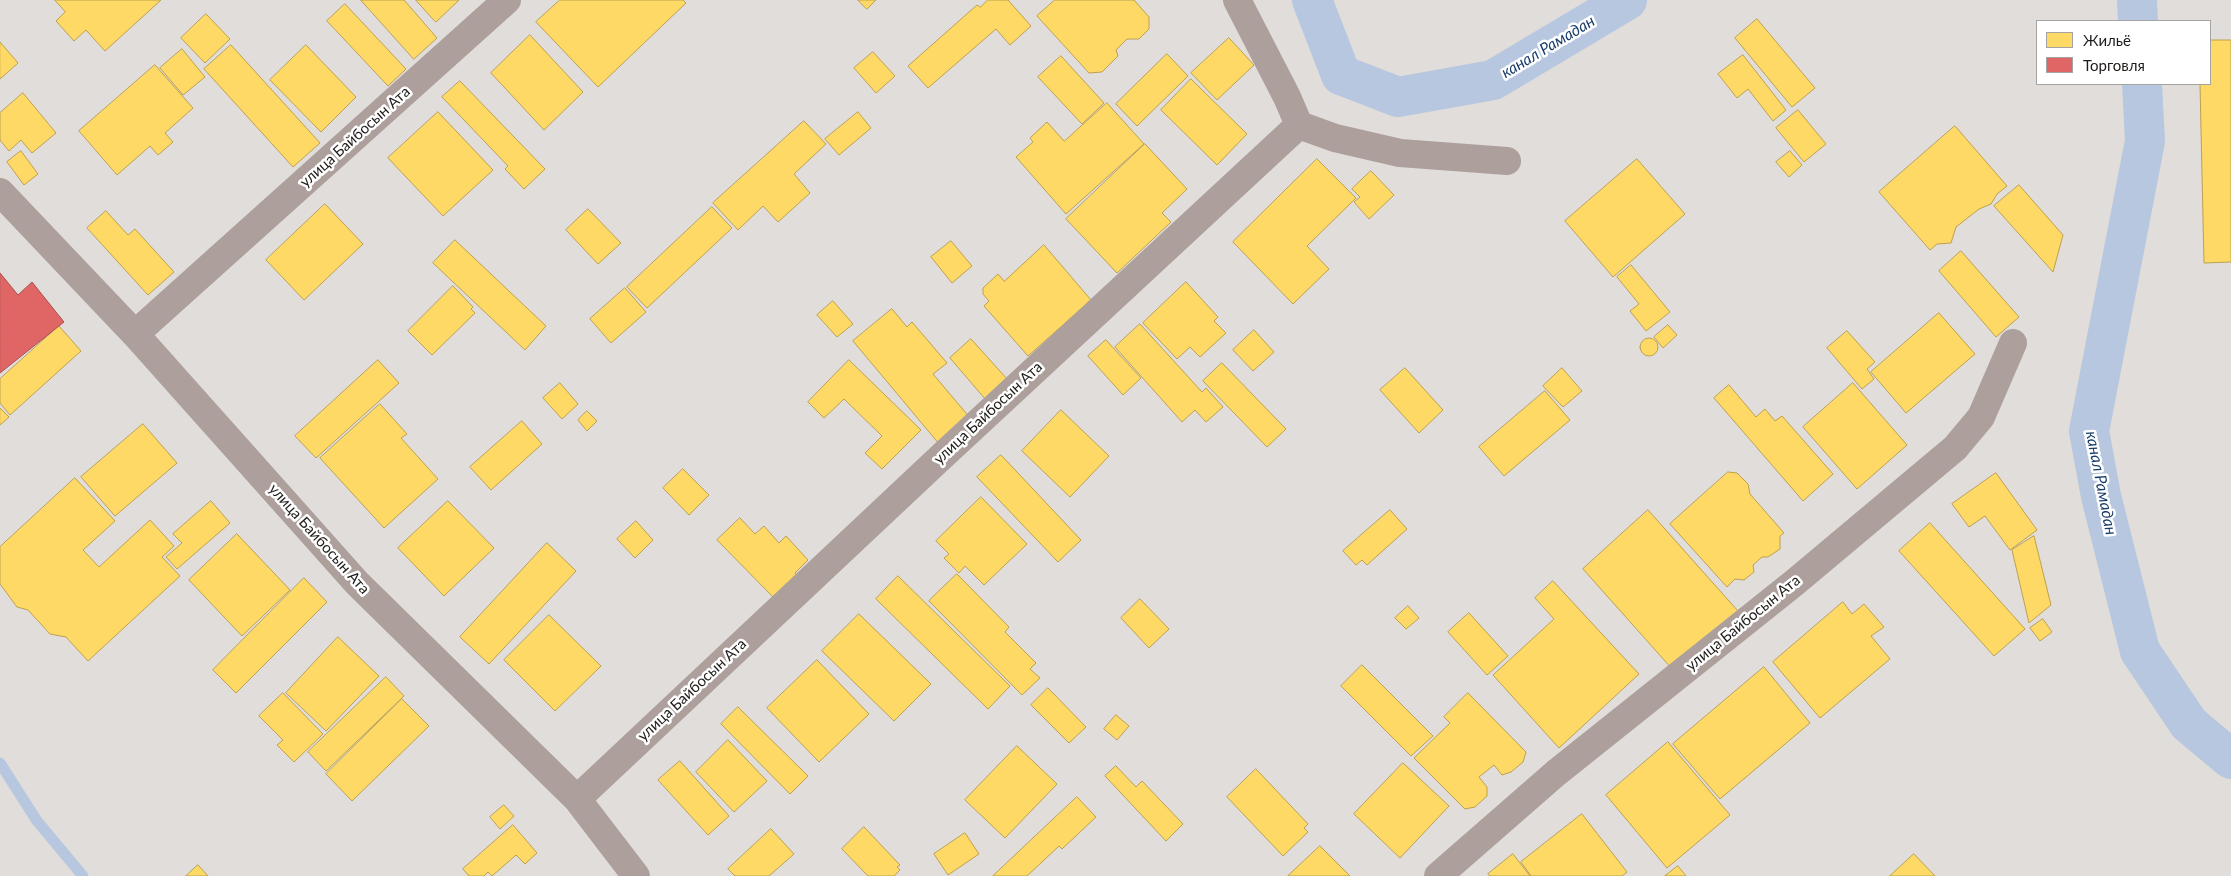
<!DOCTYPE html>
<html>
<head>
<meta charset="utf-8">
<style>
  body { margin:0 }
  #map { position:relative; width:2231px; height:876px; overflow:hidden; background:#e1ddda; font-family:Lato,sans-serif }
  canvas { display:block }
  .legend { position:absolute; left:2036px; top:20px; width:175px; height:65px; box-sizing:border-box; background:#fff; border:1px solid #a5a4a3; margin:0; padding:6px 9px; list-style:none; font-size:15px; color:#1e1b19 }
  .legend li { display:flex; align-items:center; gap:10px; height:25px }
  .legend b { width:25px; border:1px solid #a5a4a3 }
</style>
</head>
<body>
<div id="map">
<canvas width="2231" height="876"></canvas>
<ul class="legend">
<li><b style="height:14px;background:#ffd966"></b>Жильё</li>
<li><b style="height:14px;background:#e06666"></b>Торговля</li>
</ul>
</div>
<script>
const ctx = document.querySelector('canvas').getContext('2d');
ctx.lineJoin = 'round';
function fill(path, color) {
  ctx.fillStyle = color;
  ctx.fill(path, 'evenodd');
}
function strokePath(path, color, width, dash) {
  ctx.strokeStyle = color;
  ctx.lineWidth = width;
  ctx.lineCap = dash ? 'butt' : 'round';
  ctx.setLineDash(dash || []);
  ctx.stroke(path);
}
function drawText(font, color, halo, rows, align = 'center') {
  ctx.font = font + ' Lato,sans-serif';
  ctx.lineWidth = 5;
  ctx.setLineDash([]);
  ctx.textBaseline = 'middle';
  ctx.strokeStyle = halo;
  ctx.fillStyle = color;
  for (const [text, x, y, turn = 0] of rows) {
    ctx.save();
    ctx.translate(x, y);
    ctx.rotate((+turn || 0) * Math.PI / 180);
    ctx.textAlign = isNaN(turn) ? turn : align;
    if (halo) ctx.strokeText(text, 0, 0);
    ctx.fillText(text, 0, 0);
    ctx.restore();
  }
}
const homes = new Path2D(`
  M55 0H161L105 51 86 30 74 41 56 21 65 12Z
  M361 0H404L437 38 414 59Z
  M416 0H459L436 22Z
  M560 0H683L686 3 598 87 536 22Z
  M858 0H876L867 9Z
  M988 0H1008L1031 26 1010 45 996 29 928 88 908 66 977 5 980 7Z
  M1055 0H1134L1149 17V29L1139 39H1127L1116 50 1118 56 1102 72 1089 73 1037 16Z
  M345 4 406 69 388 86 327 21Z
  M206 14 230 39 205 63 181 38Z
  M1757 19 1815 88 1792 107 1735 38Z
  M530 35 583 92 544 130 491 73Z
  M1229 38 1254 65 1217 100 1191 73Z
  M2210 40H2231V262L2204 263 2200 84H2210Z
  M0 42 18 63 0 79Z
  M231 45 320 143 293 167 204 69Z
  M306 45 356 97 321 132 270 80Z
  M182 49 205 77 183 95 160 68Z
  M873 52 895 76 876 93 854 68Z
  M1167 54 1188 76 1137 126 1116 104Z
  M1743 55 1786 110 1773 121 1748 89 1737 98 1718 74Z
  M1061 56 1104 103 1082 124 1038 77Z
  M155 65 193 108 165 133 173 142 158 155 150 146 117 175 79 131Z
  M1191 79 1247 134 1217 165 1161 110Z
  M460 81 545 169 524 189 505 169 508 166 442 97Z
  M23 93 56 133 32 153 21 140 9 151 0 140V113Z
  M1107 103 1144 144 1066 214 1016 157 1033 142 1030 138 1047 122 1064 141Z
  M1798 110 1826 144 1804 162 1776 128Z
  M438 112 493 170 443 216 388 158Z
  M858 112 871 128 839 155 825 139Z
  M804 121 826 144 794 174 810 193 778 222 763 206 738 230 713 203Z
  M1955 126 2007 186 1997 194 1991 204 1979 209 1956 227 1951 243 1937 244 1930 250 1879 192Z
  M1145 144 1187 189 1162 213 1171 222 1117 273 1066 219Z
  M21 151 38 174 24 185 7 162Z
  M1790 151 1802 165 1789 177 1776 162Z
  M1317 159 1356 198 1307 246 1329 269 1293 304 1233 242Z
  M1637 159 1685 214 1613 277 1565 221Z
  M1371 171 1394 195 1369 219 1354 202 1360 197 1352 189Z
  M2019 185 2063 235 2053 272 1994 206Z
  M325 204 363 244 304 300 266 260Z
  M712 207 732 228 647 308 627 287Z
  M588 209 621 243 598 264 566 230Z
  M106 211 128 235 135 229 174 272 148 295 87 228Z
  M455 240 546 326 525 350 433 263Z
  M951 241 972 266 952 283 931 257Z
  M1044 245 1091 300 1028 356 984 306 989 301 983 294V288L998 274 1004 281Z
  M1961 251 2019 317 1996 337 1939 271Z
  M1631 265 1670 312 1646 331 1630 311 1639 304 1617 277Z
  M1186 282 1218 317 1214 321 1226 333 1200 357 1190 347 1177 359 1143 323Z
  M453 286 473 307 471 309 475 313 432 355 408 331Z
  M625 288 646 312 611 343 590 319Z
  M833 301 853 324 837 337 817 315Z
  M892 309 907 327 912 322 947 363 933 374 971 419 940 445 853 341Z
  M1939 313 1975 354 1906 413 1871 372Z
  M1140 324 1202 392 1206 388 1223 407 1206 422 1195 410 1182 422 1115 347Z
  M1668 325 1677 335 1663 348 1654 337Z
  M59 326 81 351 10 415 0 403V379Z
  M1254 330 1274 352 1253 371 1233 350Z
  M1847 331 1875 362 1867 369 1874 379 1862 389 1827 348Z
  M1640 347a9 9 0 1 1 18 0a9 9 0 1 1-18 0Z
  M971 339 1008 380 986 400 950 358Z
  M1106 340 1141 378 1123 395 1088 356Z
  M378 360 399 383 316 458 295 436Z
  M849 360 921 430 882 469 865 453 882 436 844 399 824 418 808 402Z
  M1222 363 1286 429 1267 447 1203 381Z
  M1405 368 1443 410 1419 433 1380 390Z
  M1562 368 1582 391 1563 407 1543 386Z
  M560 383 578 404 562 419 543 398Z
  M1853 383 1907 445 1857 489 1803 427Z
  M1729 385 1756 417 1765 409 1775 421 1782 416 1833 474 1803 501 1714 398Z
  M1545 391 1570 420 1504 476 1479 447Z
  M380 404 407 434 401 438 438 479 384 528 320 458Z
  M0 408 9 417 0 425Z
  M1061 410 1109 456 1070 497 1022 451Z
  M587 411 597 421 587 431 578 420Z
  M522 421 542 444 491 490 470 467Z
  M143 424 177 463 115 516 81 477Z
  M1001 455 1081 540 1058 562 977 477Z
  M683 469 709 495 689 515 663 488Z
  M1728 472 1737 473 1748 484 1750 494 1784 533 1780 536V549L1768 557H1762L1753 565 1754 572 1744 580 1735 579 1727 587 1670 524Z
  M1996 473 2037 530 2010 550 1985 516 1969 527 1952 504Z
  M75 478 115 521 83 550 99 567 150 520 174 546 162 557 180 576 88 661 66 637 50 634 28 610 17 607 0 584V547Z
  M981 497 1027 544 984 585 965 566 959 573 944 558 949 554 936 541Z
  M211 501 230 523 177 569 166 557 182 543 173 534Z
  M448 501 494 548 444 596 398 548Z
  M1390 510 1407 529 1367 565 1362 560 1356 565 1343 551Z
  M1648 510 1738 611 1673 670 1583 569Z
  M740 518 755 534 764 526 779 543 786 536 808 560 795 573 798 576 774 598 717 540Z
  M636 521 653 540 635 558 617 539Z
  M1930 523 2025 629 1994 656 1899 551Z
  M237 534 290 590 242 636 189 580Z
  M2034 536 2051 605 2029 623 2012 550Z
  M547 543 576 571 489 664 460 637Z
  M957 574 1009 627 1005 632 1036 663 1030 669 1040 678 1022 695 929 601Z
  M898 576 1010 686 988 709 876 599Z
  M304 578 327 602 236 693 213 670Z
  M1553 581 1639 674 1559 748 1493 675 1554 619 1535 598Z
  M1140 599 1169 629 1149 648 1121 618Z
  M1843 602 1852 614 1864 604 1884 627 1871 636 1890 659 1820 718 1773 662Z
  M1408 606 1419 618 1406 629 1395 618Z
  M1469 613 1508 656 1487 675 1448 632Z
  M859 614 931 684 894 721 822 651Z
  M549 615 601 666 555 711 504 660Z
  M2043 619 2052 632 2040 641 2030 628Z
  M338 637 379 676 326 731 286 693Z
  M817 660 869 714 819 762 767 708Z
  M1362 665 1433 736 1411 756 1341 686Z
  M1764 667 1810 723 1720 799 1673 744Z
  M386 677 404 696 326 771 308 752Z
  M1048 688 1086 727 1069 743 1031 705Z
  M283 693 323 734 294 762 277 745 283 740 259 716Z
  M1468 693 1526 752 1523 762 1511 772 1502 775 1494 765 1479 777 1487 787V796L1475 807 1465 809 1414 758 1450 723 1444 717Z
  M402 699 429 726 352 801 326 774Z
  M738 707 808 776 790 794 721 724Z
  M1116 715 1129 726 1117 740 1104 729Z
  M728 740 767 781 734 812 696 772Z
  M1668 742 1730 815 1667 868 1606 795Z
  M1017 746 1057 784 1005 838 965 800Z
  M680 761 729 816 708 835 658 780Z
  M1403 763 1449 806 1400 858 1354 814Z
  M1116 766 1136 787 1142 781 1183 824 1166 841 1105 776Z
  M1256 769 1308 824 1304 828 1308 832 1283 856 1227 797Z
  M1077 797 1096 817 1062 849 1059 846 1027 876H993Z
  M504 805 514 816 500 829 490 817Z
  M1582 814 1627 872 1622 876H1531L1521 862Z
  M513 825 537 853 525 864 516 855 492 876 488 872 484 876H469L463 869Z
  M864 827 900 865 897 867 900 870 894 876H868L842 849Z
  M771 829 794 854 769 876H735L728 869Z
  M965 833 979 854 948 875 934 854Z
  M1320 846 1350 876H1288Z
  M1513 854 1530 876H1490L1488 874Z
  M1914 854 1935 876H1890Z
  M198 865 208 876H186Z
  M1678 866 1686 876H1665Z`);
fill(homes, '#ffd966');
strokePath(homes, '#bca04f', 1);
const shops = new Path2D(`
  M0 273 18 295 32 282 64 322 0 373Z`);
fill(shops, '#e06666');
strokePath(shops, '#a6504f', 1);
strokePath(new Path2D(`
  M0 763 37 821 83 876`), '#b6c7df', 11);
strokePath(new Path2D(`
  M1312 0 1341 75 1398 97 1493 80 1627 0
  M2137 0 2138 21
  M2142 84 2145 141 2089 431 2101 496 2140 651 2189 724 2231 759`), '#b6c7df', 40);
strokePath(new Path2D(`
  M1237 0 1287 97 1299 125
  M1299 125 1335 138 1400 153 1507 161
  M0 192 135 334 357 583 577 799 636 876
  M135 334 507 0
  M577 799 940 458 1299 125
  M1438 876 1556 773 1794 583 1955 448 1981 417 2013 343`), '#ac9f9c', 28);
drawText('15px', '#1e1b19', '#fff', [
  ["улица Байбосын Ата",355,137,-42],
  ["улица Байбосын Ата",988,413,-43],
  ["улица Байбосын Ата",319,539,48],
  ["улица Байбосын Ата",1743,623,-39],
  ["улица Байбосын Ата",692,690,-43]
]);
drawText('italic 16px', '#193d6a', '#fff', [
  ["канал Рамадан",1548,47,-31],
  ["канал Рамадан",2101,483,79]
]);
</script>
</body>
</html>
